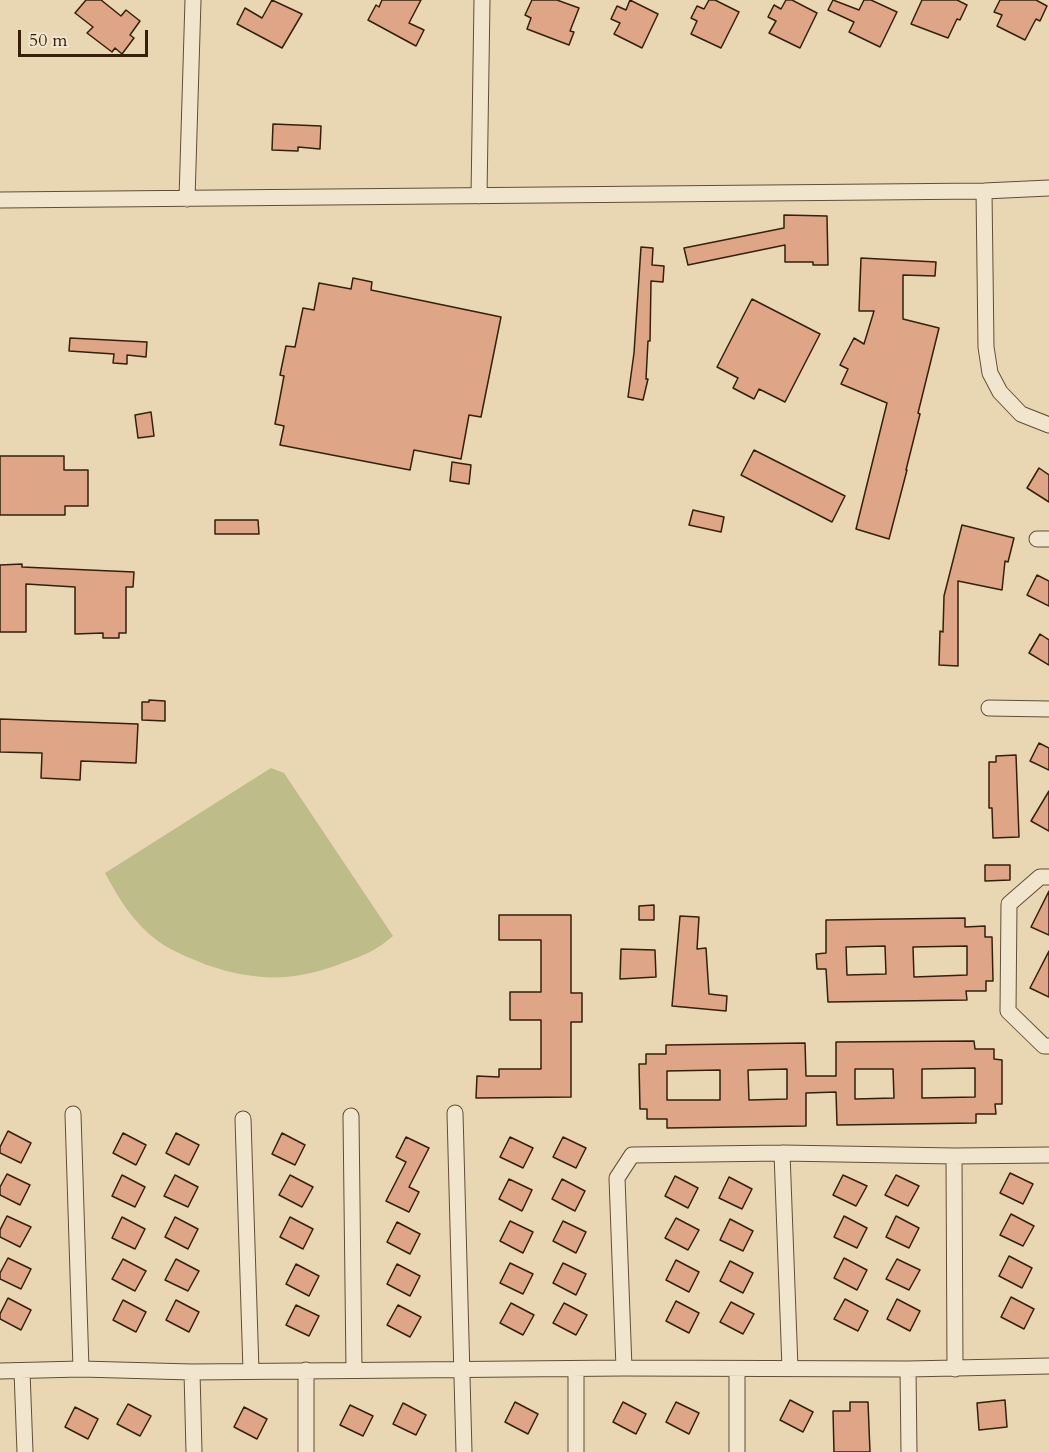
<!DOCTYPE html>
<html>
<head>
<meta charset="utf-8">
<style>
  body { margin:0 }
  #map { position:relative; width:1049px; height:1452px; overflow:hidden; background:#e9d7b4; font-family:Cardo,serif }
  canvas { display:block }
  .scale { position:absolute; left:18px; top:30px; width:130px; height:27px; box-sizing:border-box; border:3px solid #35210b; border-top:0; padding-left:8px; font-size:18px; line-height:21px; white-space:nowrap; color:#35210b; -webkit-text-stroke:4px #f1e5ce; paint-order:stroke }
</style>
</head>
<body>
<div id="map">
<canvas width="1049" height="1452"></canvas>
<div class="scale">50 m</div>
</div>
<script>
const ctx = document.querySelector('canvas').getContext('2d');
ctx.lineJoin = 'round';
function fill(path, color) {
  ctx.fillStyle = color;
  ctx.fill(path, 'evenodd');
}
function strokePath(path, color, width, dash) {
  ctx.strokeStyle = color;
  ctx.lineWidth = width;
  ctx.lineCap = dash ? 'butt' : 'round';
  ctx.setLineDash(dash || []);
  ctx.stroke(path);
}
fill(new Path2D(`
  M271 768 284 773 393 936C377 950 365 955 345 962 296 982 257 982 207 965 190 958 173 952 158 941 134 924 119 899 105 873Z`), '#bebc88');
const building = new Path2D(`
  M86 0H101L121 16 126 10 140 21 130 35 134 38 122 54 115 48 112 52 87 33 93 27 75 13Z
  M272 0 302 14 282 48 237 24 245 8 262 18Z
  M382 0H421L409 23 424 30 416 46 368 20 376 5 379 7Z
  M532 0H557L579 8 570 31 574 32 569 45 527 29 531 18 525 15Z
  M630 0 658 14 642 48 614 34 620 23 611 19 617 6 626 10Z
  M709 0H715L739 12 721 48 691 34 697 21 691 18 697 6 704 9Z
  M786 0H792L817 13 800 48 769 33 776 21 768 17 774 5 781 9Z
  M833 0 859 10 864 0H871L897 12 880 47 849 32 854 22 828 10Z
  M922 0H957L967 5 960 20 957 19 948 38 911 24Z
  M1000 0H1036L1047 6 1040 21 1036 19 1025 40 997 26 1002 15 994 12Z
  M273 124 321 126 320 149 298 147V151L272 150Z
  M784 215 827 216 828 265H813V262H785V245L688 265 684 248 784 228Z
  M641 247 653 248 652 265 664 266 663 282 651 281 650 341H648L646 379H648L643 400 628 397 634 353Z
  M861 258 936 262 935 276 903 275V319L939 328 918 413 920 414 906 470H907L889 539 856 529 887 403 841 384 848 369 840 365 854 338 864 344 874 311H859Z
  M353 278 372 282 371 290 501 317 481 417 469 415 461 459 414 450 410 470 280 445 284 426 275 424 284 376 280 375 286 346 295 347 303 308 314 310 319 283 351 289Z
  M752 299 820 334 785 402 759 389 754 399 733 388 738 378 717 367Z
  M70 338 147 342 146 357 127 355V364L113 363 114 354 69 351Z
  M151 412 154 436 138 438 135 415Z
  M754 450 845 496 832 522 741 475Z
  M0 456H64V470H88V506H65V515H0Z
  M452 462 471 465 469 484 450 481Z
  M1039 468 1049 475V502L1027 488Z
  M693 510 724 517 721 532 689 525Z
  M215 520H258L259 534H215Z
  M962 525 1014 538 1008 562 1005 561 1002 590 958 581V666L939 665 940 631 943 632 944 596Z
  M22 564V567L134 572 133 587H126V633H119V638H103V633L75 634V587L26 584V632H0V565Z
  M1037 575 1049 581V606L1027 595Z
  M1040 634 1049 640V665L1029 653Z
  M149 700 165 701V721L142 720V702H149Z
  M0 719 138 724 136 763 81 761 80 780 41 778 42 753 0 752Z
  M1039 743 1049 748V770L1030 761Z
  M1016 755 1019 837 993 838 992 808H989V762H996V756Z
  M1049 791V831L1031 821Z
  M985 865H1010V880L985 881Z
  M1049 891V935L1031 927Z
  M654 905V920H639V906Z
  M499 915H571V993H582V1022H571V1097L476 1098 477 1076 499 1077V1069H541V1020H510V992H541V940H499Z
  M680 916 699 917 697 949 706 948 709 994 727 996 726 1011 672 1006Z
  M965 918V927L985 926V937H992L993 981H986V991H966L967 1000 828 1002 826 969H817L816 954 826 953V920ZM885 946 886 974 847 975 846 947ZM967 946V975L914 977 913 947Z
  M621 949 655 950 656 977 620 979Z
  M1049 951V997L1030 988Z
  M974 1041 975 1049H994V1059L1002 1060V1104H995L996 1114H976V1123L837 1125 836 1092 806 1093V1126L667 1128V1119H647V1109H640L639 1064H646V1054H666V1045L805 1043 806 1076H836V1042ZM975 1068V1097L922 1098V1069ZM787 1069V1099L749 1100 748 1070ZM855 1069H893L894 1098 855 1099ZM720 1070V1100H667V1071Z
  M8 1131 31 1143 21 1163 0 1153V1147Z
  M123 1133 146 1145 136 1165 113 1153Z
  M176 1133 199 1145 189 1165 166 1153Z
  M282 1133 305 1145 295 1165 272 1154Z
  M406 1137 429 1148 409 1187 419 1192 409 1212 386 1201 406 1162 396 1157Z
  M510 1137 533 1148 523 1168 500 1157Z
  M563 1137 586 1148 576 1168 553 1157Z
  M1010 1173 1033 1184 1023 1204 1000 1193Z
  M7 1174 30 1185 20 1205 0 1195V1187Z
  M122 1175 145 1187 135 1207 112 1196Z
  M175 1175 198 1187 188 1207 164 1196Z
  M290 1175 313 1187 302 1207 279 1195Z
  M843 1175 867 1186 856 1206 833 1195Z
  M896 1175 919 1186 908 1206 885 1195Z
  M675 1176 698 1188 688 1208 665 1196Z
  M729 1177 752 1189 742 1209 719 1198Z
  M509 1179 532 1190 522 1211 499 1199Z
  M562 1179 585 1191 575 1211 552 1199Z
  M1011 1214 1034 1226 1023 1246 1000 1235Z
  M7 1216 31 1227 20 1247 0 1237V1230Z
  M844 1216 867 1228 857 1248 834 1237Z
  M896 1216 919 1228 909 1248 886 1237Z
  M122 1217 145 1229 135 1249 112 1238Z
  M175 1217 198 1229 188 1249 165 1237Z
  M290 1217 313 1229 303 1249 280 1237Z
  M676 1218 699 1230 688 1250 665 1238Z
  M730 1219 753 1231 743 1251 720 1240Z
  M510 1221 533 1232 523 1253 500 1241Z
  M563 1221 586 1232 576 1253 553 1241Z
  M397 1222 420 1234 410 1254 387 1242Z
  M1009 1256 1032 1268 1022 1288 999 1276Z
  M8 1258 31 1269 21 1289 0 1279V1273Z
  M844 1258 867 1270 857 1290 834 1278Z
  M123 1259 146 1271 135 1291 112 1279Z
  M176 1259 199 1271 188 1291 165 1280Z
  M897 1259 920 1270 909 1290 886 1279Z
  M676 1260 699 1272 689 1292 666 1280Z
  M730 1261 753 1273 743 1293 720 1281Z
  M510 1263 533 1274 523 1294 500 1283Z
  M563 1263 586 1274 576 1295 553 1283Z
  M296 1264 319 1276 309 1296 286 1284Z
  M397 1264 420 1276 410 1296 387 1284Z
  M1011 1297 1034 1309 1024 1329 1001 1317Z
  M8 1298 31 1310 21 1330 0 1319V1314Z
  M845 1299 868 1311 858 1331 834 1319Z
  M897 1299 920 1311 910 1331 887 1319Z
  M123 1300 146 1312 136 1332 113 1320Z
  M176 1300 199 1312 189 1332 166 1320Z
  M676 1301 699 1313 689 1333 666 1321Z
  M731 1302 754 1314 743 1334 720 1322Z
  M511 1303 534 1315 523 1335 500 1323Z
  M564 1303 587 1315 576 1335 553 1323Z
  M296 1305 319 1316 309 1336 286 1325Z
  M398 1305 421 1317 410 1337 387 1325Z
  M790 1400 813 1412 803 1432 780 1420Z
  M1005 1400 1007 1427 979 1430 977 1403Z
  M515 1402 538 1414 528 1434 505 1422Z
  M623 1402 646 1414 636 1434 613 1422Z
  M676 1402 699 1413 689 1434 666 1422Z
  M850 1402H868L870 1452H834L833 1411H850Z
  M403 1403 426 1415 416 1435 393 1424Z
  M128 1404 151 1416 140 1436 117 1424Z
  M350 1405 373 1416 363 1436 340 1425Z
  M75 1407 98 1419 88 1439 65 1427Z
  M244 1407 267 1419 257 1439 234 1427Z`);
fill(building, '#dea686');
strokePath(building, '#35210b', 1.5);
const minor = new Path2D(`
  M984 191 986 347 990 373 1000 392 1021 414 1049 425
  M479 196 482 0
  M187 199 193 0
  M0 200 984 191 1049 188
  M1037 539H1049
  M989 708 1049 709
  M1049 877H1040L1009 904 1008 1011 1044 1046H1049
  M455 1113 464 1452
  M73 1114 81 1369
  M351 1116 354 1370
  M243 1119 251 1371
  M782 1153 790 1368
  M954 1156 955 1369
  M624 1368 617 1178 632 1155 782 1153 954 1156 1049 1155
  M576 1369V1452
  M908 1369 909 1452
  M306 1370V1452
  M737 1370V1452
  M0 1371 81 1369 192 1372 624 1368 908 1369 1049 1366
  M22 1371 25 1452
  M192 1372 194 1452`);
strokePath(minor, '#624e35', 17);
strokePath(minor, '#f1e5ce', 15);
</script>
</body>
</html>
